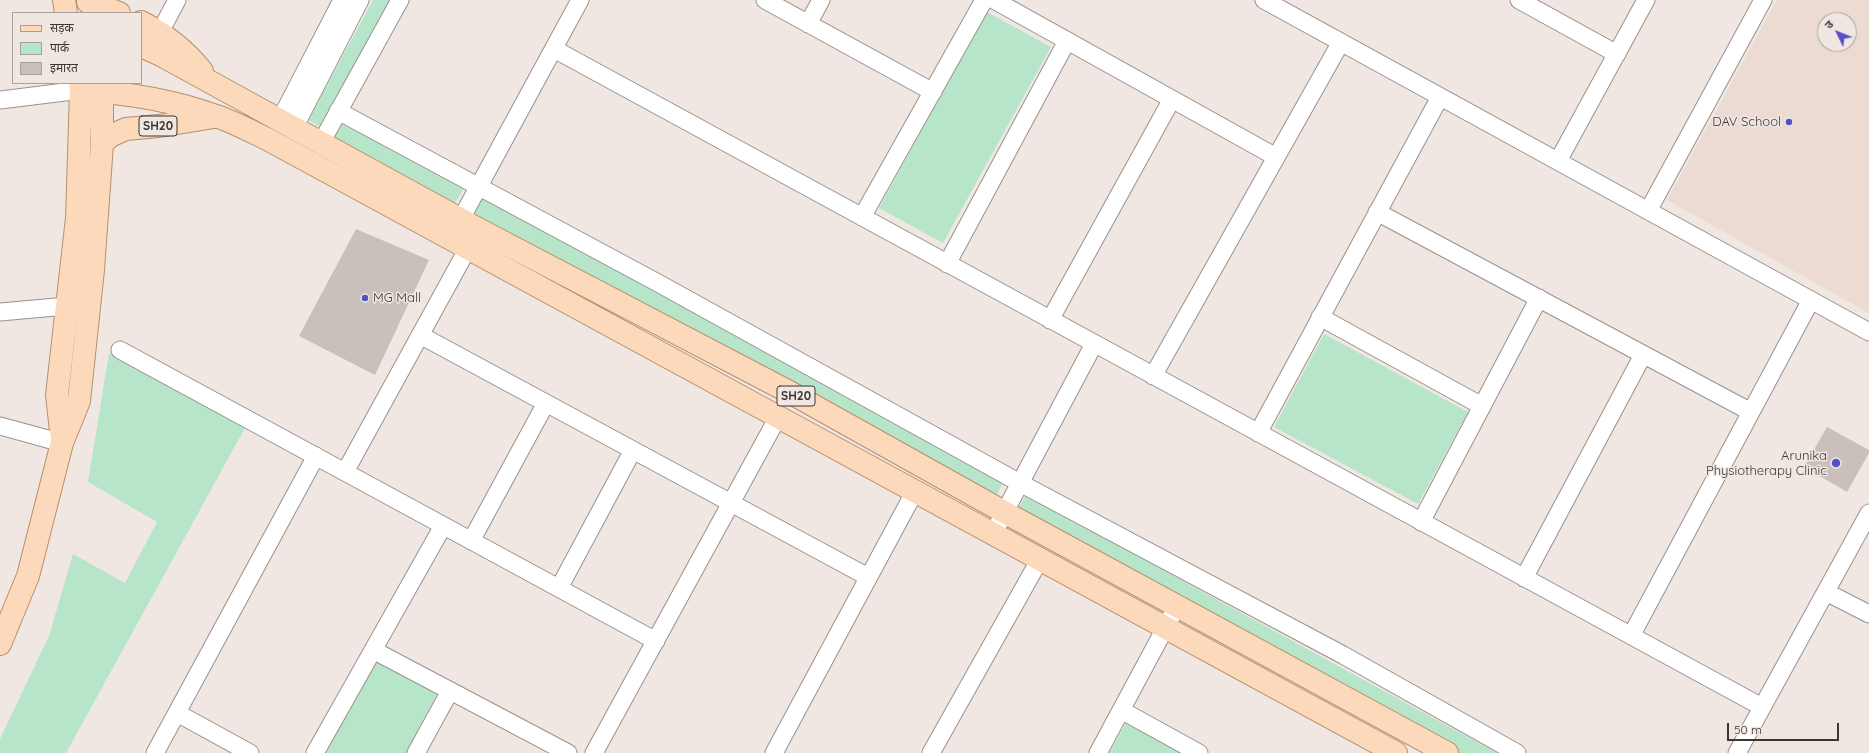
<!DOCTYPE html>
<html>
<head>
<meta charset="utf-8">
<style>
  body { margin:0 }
  #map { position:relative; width:1869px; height:753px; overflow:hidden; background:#f0e7e2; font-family:Quicksand,"Noto Sans Devanagari",sans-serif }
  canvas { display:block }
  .legend { position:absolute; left:12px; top:12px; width:130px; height:72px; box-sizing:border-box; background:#f0e7e2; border:1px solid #a7a09c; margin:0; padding:5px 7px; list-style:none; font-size:12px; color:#393634 }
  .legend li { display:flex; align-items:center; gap:8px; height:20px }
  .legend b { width:20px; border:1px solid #a7a09c }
  .north { position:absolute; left:1817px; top:12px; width:40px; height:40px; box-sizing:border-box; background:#f0e7e2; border:1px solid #a7a09c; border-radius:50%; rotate:313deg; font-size:11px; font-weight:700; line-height:16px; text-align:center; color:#393634 }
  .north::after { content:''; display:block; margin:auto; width:14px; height:18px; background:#5450c8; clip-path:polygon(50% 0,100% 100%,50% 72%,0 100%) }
  .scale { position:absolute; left:1727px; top:723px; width:112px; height:18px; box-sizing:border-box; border:2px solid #393634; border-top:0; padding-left:5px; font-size:12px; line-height:14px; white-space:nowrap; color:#393634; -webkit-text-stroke:3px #f0e7e2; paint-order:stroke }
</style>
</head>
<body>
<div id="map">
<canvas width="1869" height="753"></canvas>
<ul class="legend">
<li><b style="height:5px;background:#fbd9ba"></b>सड़क</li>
<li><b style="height:11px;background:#b7e5ca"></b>पार्क</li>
<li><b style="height:11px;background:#c9c0bc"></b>इमारत</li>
</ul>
<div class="north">उ</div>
<div class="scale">50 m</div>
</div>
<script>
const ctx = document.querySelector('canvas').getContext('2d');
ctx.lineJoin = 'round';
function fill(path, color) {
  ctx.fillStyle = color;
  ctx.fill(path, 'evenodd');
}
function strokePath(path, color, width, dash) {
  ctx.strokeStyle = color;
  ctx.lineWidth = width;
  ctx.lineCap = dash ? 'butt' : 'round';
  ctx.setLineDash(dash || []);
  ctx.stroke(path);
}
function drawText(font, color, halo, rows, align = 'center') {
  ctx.font = font + ' Quicksand,sans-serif';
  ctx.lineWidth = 3;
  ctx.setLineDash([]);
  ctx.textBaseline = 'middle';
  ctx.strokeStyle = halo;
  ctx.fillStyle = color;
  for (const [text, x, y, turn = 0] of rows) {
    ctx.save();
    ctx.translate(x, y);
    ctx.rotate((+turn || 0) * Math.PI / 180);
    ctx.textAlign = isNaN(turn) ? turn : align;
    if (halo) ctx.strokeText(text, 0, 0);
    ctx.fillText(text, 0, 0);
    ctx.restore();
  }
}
fill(new Path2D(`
  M1777 0H1869V313L1667 200ZM1825 20H1849V44H1825Z`), '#ebdbd2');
fill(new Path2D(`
  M373 0H395L324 129 308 120Z
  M987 12 1051 47 943 243 879 208Z
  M343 122 464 188 454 205 333 140Z
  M482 196 1004 481 995 498 473 214Z
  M1324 334 1468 412 1418 504 1274 427Z
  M109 353 245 428 66 753H0V739L49 636 73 554 125 583 157 522 88 482Z
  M1026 495 1497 753H1457L1017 511Z
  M375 659 438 692 406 753H326Z
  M1126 723 1181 753H1109Z`), '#b7e5ca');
fill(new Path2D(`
  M356 229 429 260 375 375 299 336Z
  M1827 427 1869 450V453L1847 492 1804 467Z`), '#c9c0bc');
const minor = new Path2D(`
  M765 0 933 92
  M994 0 1276 157
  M1264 0 1869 332
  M1519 0 1617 54
  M808 24 821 0
  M160 32 177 0
  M554 49 1762 707
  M0 100 81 90
  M338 111 658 283 1020 483 1343 655 1517 753
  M280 120 342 0
  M294 128 360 0
  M321 143 400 0
  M1558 161 1646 0
  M1648 211 1763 0
  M1377 212 1751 412
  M862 217 984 0
  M455 230 580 0
  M947 264 1067 41
  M0 312 67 306
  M1320 317 1482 406
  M1050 320 1172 99
  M420 335 868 577
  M120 350 656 641
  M1153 376 1341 42
  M0 426 62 443
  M1258 433 1440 97
  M345 472 468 248
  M1421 522 1539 298
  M993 534 1094 344
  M471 541 546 403
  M1524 578 1643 355
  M559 588 633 450
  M1826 592 1869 614
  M1631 636 1811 300
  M373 650 568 753
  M1121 710 1199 753
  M177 713 250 753
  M155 753 316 456
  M315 753 443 526
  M416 753 450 691
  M594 753 778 417
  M774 753 915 491
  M931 753 1040 559
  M1098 753 1177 606
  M1737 753 1869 513`);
const major = new Path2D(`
  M64 0 66 13
  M88 2 119 13
  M141 22C165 34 185 50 202 71
  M141 46 161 55 478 229 791 393 1004 512 1447 753
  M81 90C128 93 172 100 216 116 234 122 252 132 269 140L1396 753
  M102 144 110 136 126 129 159 126 214 117
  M62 440 57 395 77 218 81 90 80 83
  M0 644 28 576 62 443 79 401 93 270 102 144V83`);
strokePath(minor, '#99918c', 19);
strokePath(major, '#b6906d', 24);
strokePath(minor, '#fff', 17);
strokePath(major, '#fbd9ba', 22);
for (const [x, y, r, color] of [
  [1789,122,4,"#5450c8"],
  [365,298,4,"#5450c8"],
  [1836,463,5,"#5450c8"]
]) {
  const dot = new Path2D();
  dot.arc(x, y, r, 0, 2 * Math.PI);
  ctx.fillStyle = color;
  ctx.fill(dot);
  strokePath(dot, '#f0e7e2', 1.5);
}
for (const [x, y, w] of [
  [158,126,38],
  [796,396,38]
]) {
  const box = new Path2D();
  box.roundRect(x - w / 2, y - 10, w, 20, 3);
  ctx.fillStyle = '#f0e7e2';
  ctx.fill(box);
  strokePath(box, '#393634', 1);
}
drawText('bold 12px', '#393634', null, [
  ["SH20",158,126],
  ["SH20",796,396]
]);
drawText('13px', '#393634', '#f0e7e2', [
  ["DAV School",1781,122],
  ["MG Mall",373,298,"left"],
  ["Arunika",1827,456],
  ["Physiotherapy Clinic",1827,471]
], 'right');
</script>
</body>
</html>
